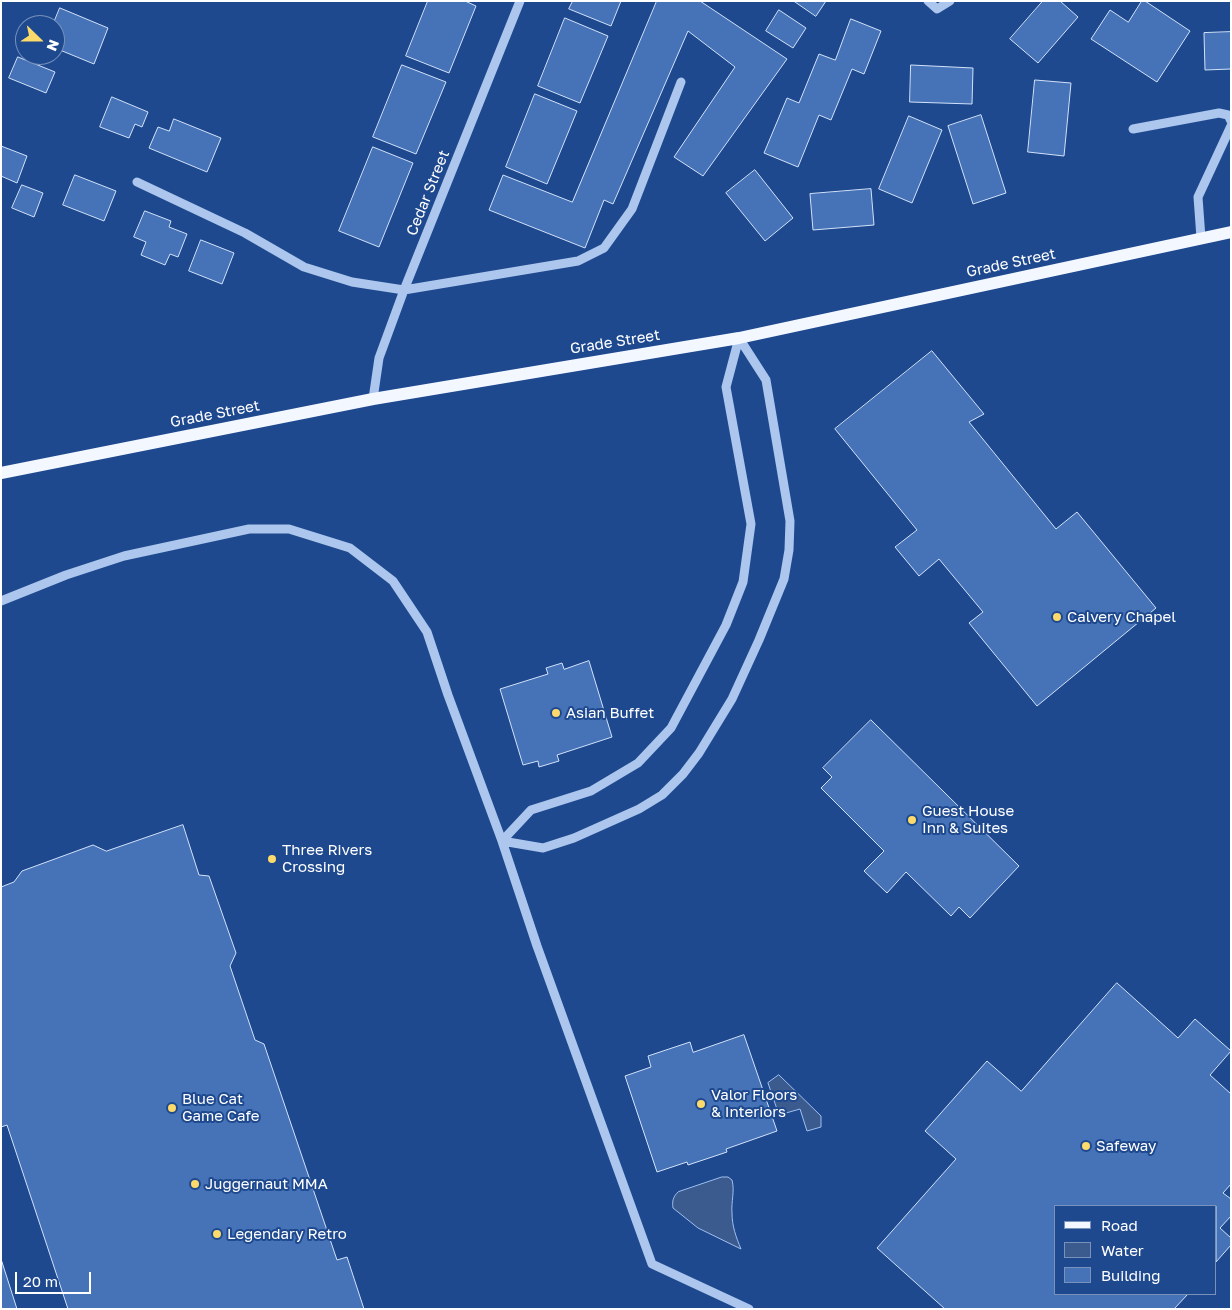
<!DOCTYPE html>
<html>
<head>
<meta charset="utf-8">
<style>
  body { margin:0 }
  #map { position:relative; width:1232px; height:1310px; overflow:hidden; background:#1e498f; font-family:"Golos Text",sans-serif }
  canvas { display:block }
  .frame { position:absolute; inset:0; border:2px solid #fff; pointer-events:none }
  .legend { position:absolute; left:1054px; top:1205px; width:162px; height:90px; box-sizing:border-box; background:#1e498f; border:1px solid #7892bc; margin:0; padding:6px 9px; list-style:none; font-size:15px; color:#fff }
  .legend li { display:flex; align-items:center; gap:10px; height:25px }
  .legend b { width:25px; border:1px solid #7892bc }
  .north { position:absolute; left:15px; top:15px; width:50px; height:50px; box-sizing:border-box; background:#1e498f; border:1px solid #7892bc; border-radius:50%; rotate:112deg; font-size:14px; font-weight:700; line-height:20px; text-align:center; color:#fff }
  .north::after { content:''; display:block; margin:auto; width:18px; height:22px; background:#fcda6b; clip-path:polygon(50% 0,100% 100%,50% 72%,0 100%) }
  .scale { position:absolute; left:15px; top:1272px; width:76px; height:22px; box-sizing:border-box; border:2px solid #fff; border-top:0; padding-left:6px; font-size:15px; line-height:18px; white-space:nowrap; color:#fff; -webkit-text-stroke:4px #1e498f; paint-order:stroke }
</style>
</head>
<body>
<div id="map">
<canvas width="1232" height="1310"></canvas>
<div class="frame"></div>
<ul class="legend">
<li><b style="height:6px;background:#f3f7ff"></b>Road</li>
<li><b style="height:14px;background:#3b5a8d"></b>Water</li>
<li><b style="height:14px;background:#4672b7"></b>Building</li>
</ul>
<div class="north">N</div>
<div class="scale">20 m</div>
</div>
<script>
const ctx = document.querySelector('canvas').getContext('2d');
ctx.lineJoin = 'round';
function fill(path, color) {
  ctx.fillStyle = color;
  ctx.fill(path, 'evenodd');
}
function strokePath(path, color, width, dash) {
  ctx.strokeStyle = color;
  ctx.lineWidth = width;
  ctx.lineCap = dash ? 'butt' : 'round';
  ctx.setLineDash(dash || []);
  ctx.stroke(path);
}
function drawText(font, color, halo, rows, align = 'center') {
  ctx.font = font + ' "Golos Text",sans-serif';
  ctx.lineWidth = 4;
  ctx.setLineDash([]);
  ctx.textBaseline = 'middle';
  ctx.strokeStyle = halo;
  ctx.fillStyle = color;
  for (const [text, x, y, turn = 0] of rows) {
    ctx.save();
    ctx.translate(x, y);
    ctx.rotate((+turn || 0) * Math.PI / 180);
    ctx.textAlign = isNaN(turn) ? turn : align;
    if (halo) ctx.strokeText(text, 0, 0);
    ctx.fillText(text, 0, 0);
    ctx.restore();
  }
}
const water = new Path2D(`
  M779 1075 821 1116V1127L807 1131 800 1109 779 1115 768 1083Z
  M722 1177H728L732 1180C735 1191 731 1202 732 1213 732 1226 736 1237 741 1249L698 1228 673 1208C672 1201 673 1197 678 1192Z`);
fill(water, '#3b5a8d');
strokePath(water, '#a0c0ef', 1);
const building = new Path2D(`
  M428 1H465L476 6 449 73 406 56Z
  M573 1H621L611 26 569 9Z
  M657 1H700L787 59 703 176 674 157 735 67 688 31 613 204 604 200 585 248 489 210 503 175 572 202Z
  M794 1H826L816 16Z
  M1043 1H1060L1078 17 1038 63 1010 39Z
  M1142 1H1145L1190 31 1157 82 1091 39 1110 10 1128 22Z
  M60 8 108 28 94 64 55 48V25H53Z
  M779 10 806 28 793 48 766 31Z
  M565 18 608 36 580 103 538 86Z
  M851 19 881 31 864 74 852 69 831 120 819 115 798 167 764 153 787 98 799 103 819 54 835 60Z
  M1231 32V69L1205 70 1204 33Z
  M18 57 55 72 46 93 9 78Z
  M402 65 446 82 416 154 373 137Z
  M911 65 973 68 972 104 910 102Z
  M1035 80 1071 83 1064 156 1028 152Z
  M535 94 577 111 547 184 506 167Z
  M112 97 148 112 142 127 135 124 129 138 100 127Z
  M981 115 1006 193 973 204 948 126Z
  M909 116 942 130 912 203 879 189Z
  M174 119 221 138 207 172 149 148 158 127 169 131Z
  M1 146 27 156 17 183 1 176Z
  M373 147 413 163 379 247 339 231Z
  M755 170 793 218 765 241 726 193Z
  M75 175 116 191 104 221 63 205Z
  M22 185 43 193 34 217 12 208Z
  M871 189 874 225 813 230 810 194Z
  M145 211 171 221 169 227 187 234 178 257 170 254 165 265 141 255 146 242 134 237Z
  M201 240 234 253 222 284 189 271Z
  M932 351 984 414 969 422 1056 529 1077 512 1156 608 1037 706 969 623 983 612 939 559 919 576 895 547 917 530 835 429Z
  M589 661 612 737 557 755 559 761 539 767 538 761 523 765 500 689 548 674 546 668 562 663 564 669Z
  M871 720 1019 866 970 918 959 907 951 916 906 872 887 893 864 871 884 851 821 788 832 777 823 768Z
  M183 825 199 875 209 876 236 953 230 966 255 1040 264 1044 337 1260 347 1257 364 1309H68L7 1125 1 1127V887L14 882 22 871 93 845 106 851Z
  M1117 983 1178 1038 1195 1019 1231 1051 1210 1075 1231 1094V1184L1223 1193 1231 1199V1216L1220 1228 1231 1238V1245L1216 1262V1206H1056V1294H1188L1174 1309H945L877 1248 956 1159 925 1131 987 1061 1021 1091Z
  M744 1035 777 1131 726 1149 727 1152 688 1165 687 1162 657 1172 625 1076 651 1067 648 1056 690 1042 693 1052Z
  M2 1262 17 1309H1Z`);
fill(building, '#4672b7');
strokePath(building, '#d2e2f9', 1);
strokePath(new Path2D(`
  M928 1 937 9 950 1
  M1133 129 1219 113 1228 115 1231 121
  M137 182 245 233 304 267 352 282 404 290 578 261 604 248 632 209 681 82
  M1201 238 1198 197 1231 126
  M373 399 379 358 404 290 520 1
  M1 601 66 575 124 556 249 529H289L350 548 393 581 427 632 448 695 502 841 537 946 652 1264 749 1309
  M502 841 543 848 574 838 639 809 662 795 683 774 699 753 732 699 759 640 784 579 789 550 790 521 766 380 739 338
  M502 841 531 810 591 791 638 763 671 728 726 625 743 582 751 524 726 387 739 338`), '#acc6ed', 9);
strokePath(new Path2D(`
  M1 473 373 399 739 338 1231 232`), '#f3f7ff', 12);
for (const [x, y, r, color] of [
  [1057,617,5,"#fcda6b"],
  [556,713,5,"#fcda6b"],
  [912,820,5,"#fcda6b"],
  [272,859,5,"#fcda6b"],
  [701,1104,5,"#fcda6b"],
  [172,1108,5,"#fcda6b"],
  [1086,1146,5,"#fcda6b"],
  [195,1184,5,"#fcda6b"],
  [217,1234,5,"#fcda6b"]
]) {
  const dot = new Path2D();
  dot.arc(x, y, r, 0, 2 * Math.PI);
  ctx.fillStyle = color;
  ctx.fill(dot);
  strokePath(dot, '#1e498f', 2);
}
drawText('15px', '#fff', '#1e498f', [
  ["Cedar Street",428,193,-68],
  ["Grade Street",1011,263,-12],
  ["Grade Street",615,342,-9],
  ["Grade Street",215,414,-11]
]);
drawText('15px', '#fff', '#1e498f', [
  ["Calvery Chapel",1067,617],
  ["Asian Buffet",566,713],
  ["Guest House",922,811],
  ["Inn & Suites",922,828],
  ["Three Rivers",282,850],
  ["Crossing",282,867],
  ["Valor Floors",711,1095],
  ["& Interiors",711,1112],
  ["Blue Cat",182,1099],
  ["Game Cafe",182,1116],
  ["Safeway",1096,1146],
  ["Juggernaut MMA",205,1184],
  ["Legendary Retro",227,1234]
], 'left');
</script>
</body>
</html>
